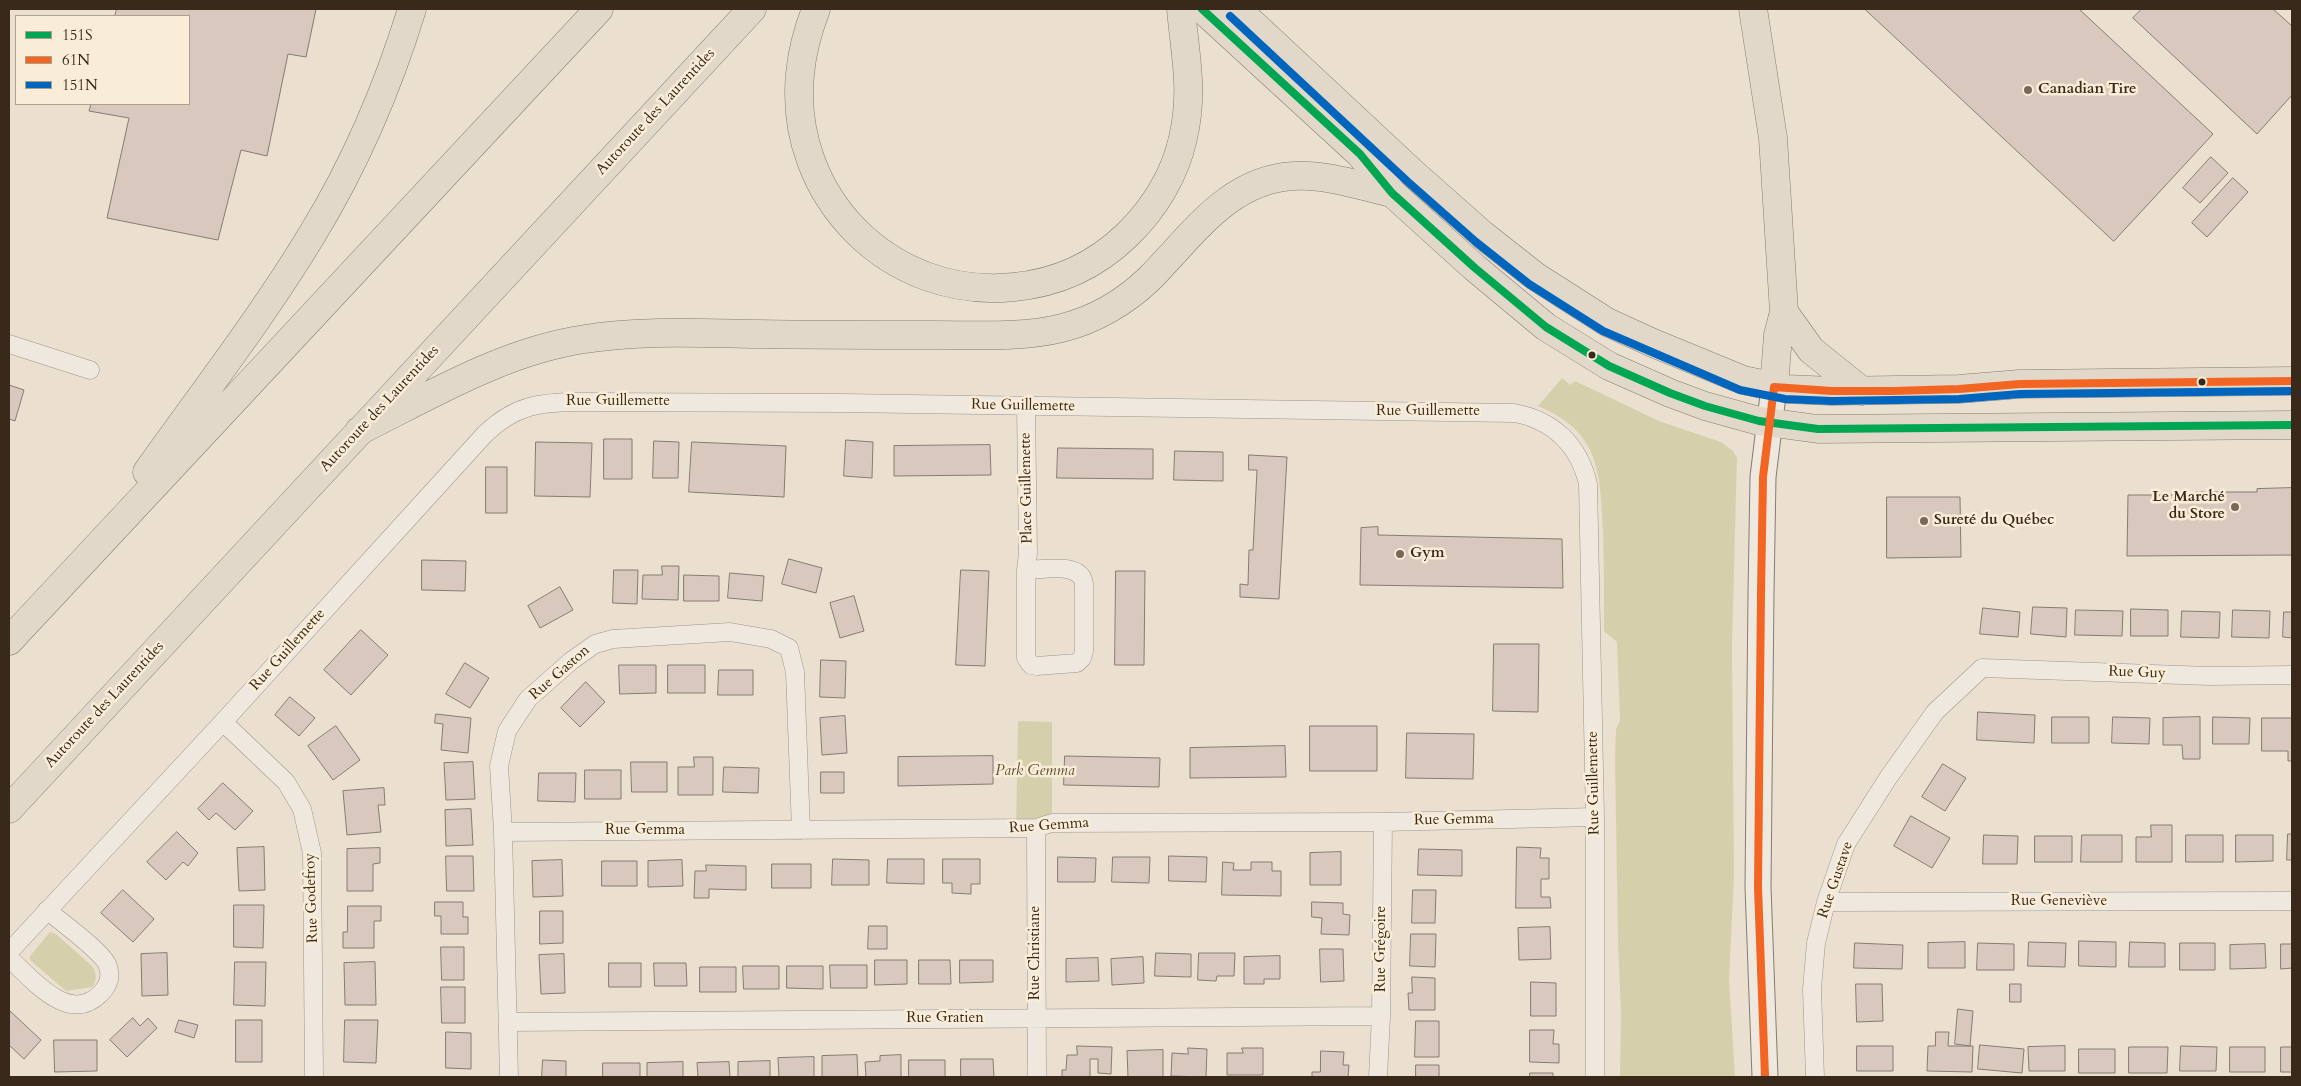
<!DOCTYPE html>
<html>
<head>
<meta charset="utf-8">
<style>
  body { margin:0 }
  #map { position:relative; width:2301px; height:1086px; overflow:hidden; background:#ebe0cf; font-family:Cardo,serif }
  canvas { display:block }
  .frame { position:absolute; inset:0; border:10px solid #39291b; pointer-events:none }
  .legend { position:absolute; left:15px; top:15px; width:175px; height:90px; box-sizing:border-box; background:#faedd7; border:1px solid #ad9f8c; margin:0; padding:6px 9px; list-style:none; font-size:15px; color:#39291b }
  .legend li { display:flex; align-items:center; gap:10px; height:25px }
  .legend b { width:25px; border:1px solid #ad9f8c }
</style>
</head>
<body>
<div id="map">
<canvas width="2301" height="1086"></canvas>
<div class="frame"></div>
<ul class="legend">
<li><b style="height:6px;background:#00a651"></b>151S</li>
<li><b style="height:6px;background:#f26522"></b>61N</li>
<li><b style="height:6px;background:#0065bd"></b>151N</li>
</ul>
</div>
<script>
const ctx = document.querySelector('canvas').getContext('2d');
ctx.lineJoin = 'round';
function fill(path, color) {
  ctx.fillStyle = color;
  ctx.fill(path, 'evenodd');
}
function strokePath(path, color, width, dash) {
  ctx.strokeStyle = color;
  ctx.lineWidth = width;
  ctx.lineCap = dash ? 'butt' : 'round';
  ctx.setLineDash(dash || []);
  ctx.stroke(path);
}
function drawText(font, color, halo, rows, align = 'center') {
  ctx.font = font + ' Cardo,serif';
  ctx.lineWidth = 5;
  ctx.setLineDash([]);
  ctx.textBaseline = 'middle';
  ctx.strokeStyle = halo;
  ctx.fillStyle = color;
  for (const [text, x, y, turn = 0] of rows) {
    ctx.save();
    ctx.translate(x, y);
    ctx.rotate((+turn || 0) * Math.PI / 180);
    ctx.textAlign = isNaN(turn) ? turn : align;
    if (halo) ctx.strokeText(text, 0, 0);
    ctx.fillText(text, 0, 0);
    ctx.restore();
  }
}
fill(new Path2D(`
  M1562 378 1570 385 1575 381 1659 421 1721 442 1733 451 1737 458 1732 646 1734 876 1729 978 1735 1077H1620L1621 1014 1618 942 1615 760 1616 729 1620 721 1617 642 1604 631C1604 598 1604 565 1603 531 1600 472 1600 432 1538 406Z
  M1018 721 1052 722V823L1016 829Z
  M50 932 56 934 92 966C97 973 97 980 92 987L66 991 30 960V956Z`), '#d6cfab');
const building = new Path2D(`
  M117 9H316L306 57 288 54 267 156 241 150 218 240 107 218 129 118 89 111 91 104H189V16H115Z
  M1865 9H2079L2213 134 2114 241Z
  M2142 9H2273L2292 26V95L2257 134 2133 18Z
  M2211 157 2228 173 2200 203 2183 188Z
  M2233 178 2248 192 2207 237 2192 223Z
  M9 385 24 390 15 421 9 419Z
  M604 439H632V479H604Z
  M846 440 873 442 872 478 844 476Z
  M654 441 679 442 678 478H653Z
  M536 442 592 443 590 497 535 496Z
  M692 442 786 446 784 497 689 492Z
  M990 445 991 475 894 476V446Z
  M1058 448 1153 449V479L1057 478Z
  M1175 451 1223 452V481L1174 480Z
  M1249 455 1287 457 1279 599 1240 597V584L1248 585 1249 550H1253L1257 470H1249Z
  M486 467H507V513H486Z
  M2292 488V555L2127 556 2128 495H2195L2196 492H2257V489Z
  M1887 497H1960L1961 557 1887 558Z
  M1378 527V535L1562 539 1563 588 1360 585 1361 528Z
  M789 559 822 568 816 593 782 584Z
  M422 560 466 561 465 591 422 590Z
  M662 566H679L678 600 642 599 643 575H662Z
  M614 570H638L637 604 613 603Z
  M961 570 989 571 985 666 956 665Z
  M1116 571H1145L1144 665H1115Z
  M730 573 764 576 762 601 728 598Z
  M684 575 719 576V601H684Z
  M560 587 573 610 540 628 528 606Z
  M854 596 864 631 840 638 830 603Z
  M2033 607 2067 608 2066 637 2031 634Z
  M1983 608 2020 612 2018 637 1980 634Z
  M2131 609 2168 610V636H2131Z
  M2076 610 2123 611 2122 636 2075 635Z
  M2233 610 2270 611 2269 638 2232 637Z
  M2182 611 2220 612 2219 638 2181 637Z
  M2284 612H2292V638L2283 637Z
  M361 630 388 655 351 695 324 670Z
  M1494 644H1539L1538 712 1493 711Z
  M821 660 846 661 845 698 820 697Z
  M465 663 489 678 470 708 446 694Z
  M619 665H656V693L620 694Z
  M668 665H705V693H668Z
  M719 670H753V695H718Z
  M586 682 605 702 580 727 561 708Z
  M290 697 315 718 299 736 275 715Z
  M1978 712 2035 715 2034 743 1977 740Z
  M436 714 471 718 468 753 441 750 443 724 435 723Z
  M845 716 847 753 822 755 820 718Z
  M2052 717H2089V743H2052Z
  M2113 717 2150 718 2149 744 2112 743Z
  M2200 717V759H2183L2182 745H2163V718Z
  M2213 717 2250 718 2249 744H2213Z
  M2262 718H2292V761H2288V751H2262Z
  M336 726 360 760 333 780 308 746Z
  M1310 726H1377V771H1310Z
  M1407 733 1474 734 1473 779 1406 778Z
  M1285 746 1286 777 1190 778V748Z
  M993 756V784L898 786V757Z
  M1065 756 1160 758 1159 787 1064 785Z
  M694 757H713V795H678V767H694Z
  M473 762 475 799 446 800 444 763Z
  M631 762H667V792H632Z
  M1943 764 1966 778 1945 811 1922 797Z
  M724 767 759 768 758 793 723 792Z
  M585 770H621V799H585Z
  M821 772H844V793H821Z
  M539 773H576L575 802 538 801Z
  M223 783 253 811 235 830 216 813 209 820 198 809Z
  M384 788 385 805H378L381 832 347 835 343 791Z
  M471 809 473 845 446 846 445 810Z
  M1911 816 1950 838 1932 868 1894 846Z
  M2151 825H2172V862H2136V837H2151Z
  M177 832 198 853 188 866 183 862 166 880 147 862Z
  M2288 834H2292V860H2287Z
  M1984 835 2018 836 2017 864H1983Z
  M2082 835H2122V862H2081Z
  M2186 835H2223V862H2186Z
  M2236 835H2273V861L2236 862Z
  M2035 836H2072V862H2035Z
  M264 847 265 890 239 891 237 848Z
  M1517 847 1541 848 1540 858H1549V879H1541V897H1550L1551 908H1516Z
  M380 848V863L373 864V891H347V849Z
  M1419 849 1462 850V876L1418 875Z
  M1341 852V885H1310V853Z
  M446 856H473L474 891H447Z
  M1169 856 1207 857 1206 882 1169 881Z
  M1058 857 1096 858 1095 882H1058Z
  M1113 857H1150L1149 883 1112 882Z
  M833 859 869 860V885H832Z
  M888 859H924V884L887 883Z
  M943 859H980V884H971V894L952 893V883H943Z
  M562 860 563 896 533 897 532 861Z
  M682 860 683 886 648 887V861Z
  M602 861H637V886H602Z
  M1223 862 1234 863 1233 870H1251V862H1272V871H1281V896L1222 895Z
  M772 864H811V888H772Z
  M706 865 746 866V890L709 889V898H694L695 871H706Z
  M123 890 154 919 133 942 101 913Z
  M1413 890H1436L1435 923H1412Z
  M435 902H463V917H468V934H441V916H435Z
  M1312 902 1343 903V914L1350 915 1349 935 1321 934 1322 918 1312 917Z
  M234 905H264L263 948 234 947Z
  M348 906H381V921H374V948H343V932H347Z
  M540 911H563V943L540 944Z
  M869 926H887V949H868Z
  M1550 927 1551 959 1519 960 1518 928Z
  M1411 934H1436L1435 967 1410 966Z
  M2079 941 2116 942V967L2079 966Z
  M1965 942V968H1928V943Z
  M2029 942 2066 943 2065 967 2028 966Z
  M2130 942 2165 943V967H2129Z
  M1855 943 1903 945 1902 969 1854 968Z
  M1978 943 2014 944V970H1977Z
  M2180 943H2215V970H2180Z
  M2265 944 2266 968 2230 969V945Z
  M2281 944H2292V968L2281 969Z
  M441 947H464V980H442Z
  M1320 949H1343L1344 981 1321 982Z
  M167 953 168 995 142 996 141 954Z
  M1156 953 1191 954V977L1155 976Z
  M1199 953H1235L1234 976H1217L1216 981 1198 980Z
  M564 954 565 993 541 994 539 955Z
  M1280 956V979H1264V984H1244V957Z
  M1143 957 1144 983 1112 985 1111 959Z
  M1098 958 1099 981 1066 982V959Z
  M875 960H907V984L875 985Z
  M919 960H950L951 984H919Z
  M960 960H993V982L960 983Z
  M235 962H266L265 1006 234 1005Z
  M375 962 376 1005H345L344 963Z
  M609 963H641V987H609Z
  M654 963H686L687 986H655Z
  M830 965H867V988H831Z
  M743 966H779V989H744Z
  M787 966H823V989L787 988Z
  M700 967H736V992H700Z
  M1412 977 1435 978V1010H1409L1408 993H1412Z
  M1531 982 1556 983V1016H1531Z
  M1856 984H1882L1883 1021 1857 1022Z
  M2010 984H2021V1002H2010Z
  M441 987H465V1023H442Z
  M1958 1009 1973 1011 1970 1046 1955 1044Z
  M10 1011 41 1040 24 1059 9 1045Z
  M133 1018 140 1026 148 1018 157 1028 127 1057 110 1040Z
  M179 1020 198 1025 194 1038 175 1032Z
  M236 1020H262V1062H236Z
  M345 1020H378L376 1063 344 1062Z
  M1416 1021H1439V1057H1415Z
  M1530 1030H1554L1553 1044H1559V1063L1530 1062Z
  M446 1032 471 1033V1069L446 1068Z
  M1936 1032H1949L1948 1046H1973L1972 1072 1927 1071 1928 1046H1935Z
  M54 1040H97V1071L55 1072Z
  M1980 1045 2024 1049 2022 1073 1978 1069Z
  M1077 1046 1112 1047 1111 1074 1098 1073V1059H1090V1077H1062V1070H1066L1067 1055H1077Z
  M1857 1046H1893V1071H1857Z
  M2065 1046V1071H2029L2028 1047Z
  M2181 1046 2217 1047 2216 1071H2180Z
  M2129 1047H2168L2167 1073H2129Z
  M2230 1047H2265V1072H2230Z
  M2281 1047H2292V1072H2281Z
  M1188 1048 1207 1049 1206 1077 1171 1076 1172 1053 1188 1054Z
  M1242 1048H1263V1075H1227V1053H1243Z
  M2079 1049H2115V1073H2079Z
  M1163 1050V1077H1128L1127 1051Z
  M1321 1051 1344 1052 1343 1065H1349L1348 1077H1312V1072H1320Z
  M857 1055 858 1077H822V1056Z
  M901 1055V1077H866L865 1062 880 1061V1056Z
  M814 1057V1077H779L778 1058Z
  M961 1059H993L994 1077H961Z
  M543 1060 566 1061V1077H542Z
  M909 1060H945V1077H909Z
  M770 1061V1077H738V1062Z
  M683 1062V1077H647V1063Z
  M729 1062 730 1077H698L697 1063Z
  M603 1063H640V1077H603Z
  M1416 1065H1439V1077H1416Z
  M1530 1073H1553V1077H1530Z`);
fill(building, '#d9c8bd');
strokePath(building, '#847c72', 1);
const street = new Path2D(`
  M9 344 90 370
  M1026 570C1043 570 1081 561 1084 584V651L1082 658 1077 663 1037 666 1031 665 1026 658V570L1028 553 1026 406
  M223 722 286 782 302 809 312 853 314 1077
  M1036 828 1037 1077
  M503 832 1036 828 1052 823 1383 822 1595 817
  M1826 902 2292 901
  M9 952 223 722 485 434C515 405 540 402 580 402L843 403 1514 413C1553 420 1579 445 1588 484L1595 817V1077
  M9 958C32 979 69 1026 101 993 109 985 112 975 107 964 100 950 61 922 47 910
  M508 1022 1381 1016
  M509 1077 503 832 499 766 507 731 528 699 571 661 595 644 613 639 730 632 771 639 789 648 795 672 801 830
  M1378 1077 1381 1016 1383 822
  M1815 1077 1812 989 1816 943 1826 902 1846 844 1888 778 1935 712 1982 668 2209 676 2292 675`);
const secondary = new Path2D(`
  M1765 1077 1758 887 1761 593 1763 477 1774 387`);
const primary = new Path2D(`
  M1202 9 1360 154 1392 193 1475 268 1546 327 1609 366 1670 393 1705 406 1759 421 1818 429 2292 425
  M1237 9 1414 174 1483 235 1535 276 1607 322 1653 343 1743 380 1786 389 1832 391 1959 389 2020 384 2292 381`);
const highway = new Path2D(`
  M816 9C808 30 802 51 800 74 788 197 891 300 1014 287 1057 283 1096 265 1127 235 1154 209 1175 175 1183 138 1194 91 1185 55 1181 9
  M1753 9 1773 138 1784 312 1778 335 1774 387
  M1784 312 1811 350 1862 391
  M359 431C431 395 504 351 585 339 641 330 700 333 757 334 816 335 876 335 935 335 977 335 1022 338 1062 328 1094 320 1125 302 1149 279 1191 237 1228 179 1294 176 1327 174 1360 186 1392 193
  M147 472C203 393 263 316 313 233 355 164 388 87 412 9
  M9 641 599 9
  M9 809 752 9`);
strokePath(street, '#9d958a', 19);
strokePath(secondary, '#847c72', 27);
strokePath(primary, '#847c72', 29);
strokePath(highway, '#847c72', 29);
strokePath(street, '#eee8df', 18);
strokePath(secondary, '#eee8df', 25);
strokePath(primary, '#e2d8ca', 28);
strokePath(highway, '#e2d8ca', 28);
strokePath(new Path2D(`
  M1202 9 1360 154 1392 193 1475 268 1546 327 1609 366 1670 393 1705 406 1759 421 1818 429 2292 425`), '#00a651', 8);
strokePath(new Path2D(`
  M1765 1077 1758 887 1761 593 1763 477 1774 387 1832 391H1893L1959 389 2020 384 2292 381`), '#f26522', 8);
strokePath(new Path2D(`
  M1230 16 1407 181 1476 242 1529 284 1603 331 1740 390 1785 399 1832 401 1959 399 2020 394 2292 391`), '#0065bd', 8);
for (const [x, y, r, color] of [
  [2028,90,5,"#77695a"],
  [1592,355,4.5,"#39291b"],
  [2202,382,4.5,"#39291b"],
  [2235,507,5,"#77695a"],
  [1924,521,5,"#77695a"],
  [1400,554,5,"#77695a"]
]) {
  const dot = new Path2D();
  dot.arc(x, y, r, 0, 2 * Math.PI);
  ctx.fillStyle = color;
  ctx.fill(dot);
  strokePath(dot, '#faedd7', 2);
}
drawText('bold 15px', '#39291b', '#faedd7', [
  ["Canadian Tire",2038,90],
  ["Le Marché",2225,498,"right"],
  ["du Store",2225,515,"right"],
  ["Sureté du Québec",1934,521],
  ["Gym",1410,554]
], 'left');
drawText('15px', '#39291b', '#faedd7', [
  ["Autoroute des Laurentides",656,112,-47],
  ["Rue Guillemette",618,402],
  ["Rue Guillemette",1023,406,1],
  ["Autoroute des Laurentides",380,409,-47],
  ["Rue Guillemette",1428,412],
  ["Place Guillemette",1027,488,-91],
  ["Rue Guillemette",288,650,-48],
  ["Rue Gaston",560,673,-41],
  ["Rue Guy",2137,673,2],
  ["Autoroute des Laurentides",105,705,-47],
  ["Rue Guillemette",1594,783,-91],
  ["Rue Gemma",1454,820,-1],
  ["Rue Gemma",1049,826,-4],
  ["Rue Gemma",645,831],
  ["Rue Gustave",1836,880,-71],
  ["Rue Godefroy",312,898,-92],
  ["Rue Geneviève",2059,902],
  ["Rue Grégoire",1382,949,-90],
  ["Rue Christiane",1036,953,-90],
  ["Rue Gratien",945,1019]
]);
drawText('italic 15px', '#5c4f38', '#faedd7', [
  ["Park Gemma",1035,772]
]);
</script>
</body>
</html>
